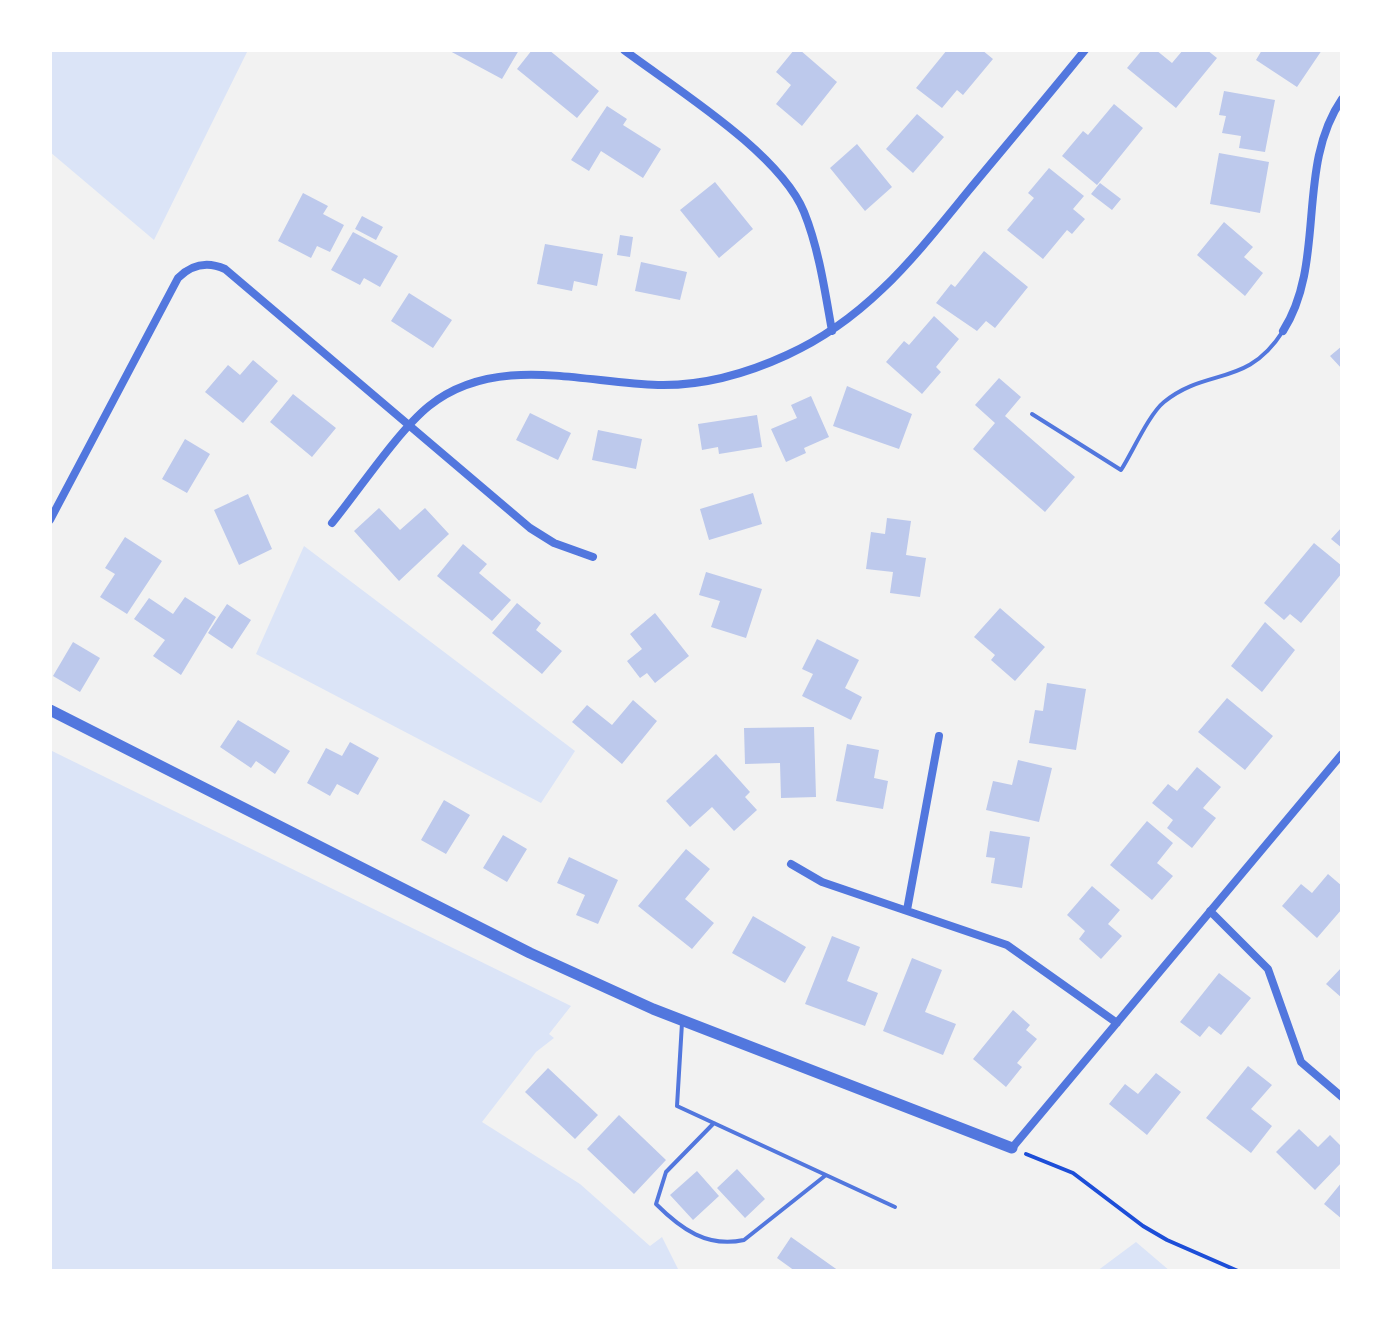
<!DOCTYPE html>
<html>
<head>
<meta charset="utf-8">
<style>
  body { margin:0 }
  #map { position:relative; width:1392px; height:1321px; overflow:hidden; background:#f2f2f2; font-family:Montserrat,sans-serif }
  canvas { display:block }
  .frame { position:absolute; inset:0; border:52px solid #fff; pointer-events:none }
</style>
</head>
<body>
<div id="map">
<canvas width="1392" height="1321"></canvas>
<div class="frame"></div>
</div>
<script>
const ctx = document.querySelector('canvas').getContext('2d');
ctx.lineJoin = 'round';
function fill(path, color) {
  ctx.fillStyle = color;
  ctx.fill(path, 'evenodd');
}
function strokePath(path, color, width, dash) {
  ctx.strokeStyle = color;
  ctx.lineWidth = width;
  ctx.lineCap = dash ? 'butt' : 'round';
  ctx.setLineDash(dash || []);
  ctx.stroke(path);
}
fill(new Path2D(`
  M50 50H248L154 240 50 152Z
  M304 546 575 751 541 803 256 654Z
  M50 750 571 1006 549 1034 554 1038 536 1052 482 1122 580 1184 650 1246 662 1237 679 1271H50Z
  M1136 1242 1170 1271H1097Z`), '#dbe4f7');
fill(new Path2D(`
  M448 50H519L502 79Z
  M532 50H549L599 91 577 118 517 69Z
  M794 50H800L837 82 802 126 776 104 791 85 776 72Z
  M947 50H982L993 59 963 95 957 90 942 108 916 88Z
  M1142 50H1156L1172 63 1183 50H1207L1217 58 1176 108 1127 68Z
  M1262 50H1322L1297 87 1256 60Z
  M1224 91 1275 100 1265 152 1239 148 1241 136 1222 133 1226 116 1219 115Z
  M1114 104 1143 128 1097 185 1062 156 1083 131 1088 135Z
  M607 106 627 119 623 125 661 149 643 178 601 151 589 171 571 160Z
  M917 114 944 137 913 173 886 149Z
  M857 144 892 187 865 211 830 168Z
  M1219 153 1269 162 1260 213 1210 204Z
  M1049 168 1084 196 1073 209 1085 219 1072 234 1067 230 1043 259 1007 230 1034 198 1028 193Z
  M715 182 753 229 719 258 680 210Z
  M1100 183 1121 199 1112 210 1091 194Z
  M303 193 328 206 323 214 344 225 330 252 317 246 311 258 278 241Z
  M362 216 383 227 376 240 355 229Z
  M1224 222 1253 247 1244 257 1263 273 1245 296 1197 255Z
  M353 232 398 256 380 287 364 278 360 285 331 270Z
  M620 235 633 237 630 257 617 255Z
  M545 244 603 254 597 286 574 281 572 291 537 284Z
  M984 251 1028 287 995 328 986 321 977 331 936 303 951 284 955 287Z
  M641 262 687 272 680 300 635 291Z
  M409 293 452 320 433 348 391 321Z
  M934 316 959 339 936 367 941 372 922 394 886 362 904 341 909 345Z
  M1342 346V369L1330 356Z
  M253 360 278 381 243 423 205 392 228 365 240 375Z
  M999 378 1021 397 1005 416 1075 477 1045 512 973 449 995 423 975 405Z
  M847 386 912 414 899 449 833 426Z
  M293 394 336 428 312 457 270 422Z
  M811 396 829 437 804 448 806 453 786 462 771 429 797 418 791 405Z
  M530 413 571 433 558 460 516 440Z
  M757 415 762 447 719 454 718 447 702 450 698 424Z
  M598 430 642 439 636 469 592 460Z
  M185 439 210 454 187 493 162 479Z
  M753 493 762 524 709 540 700 509Z
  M248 494 272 549 239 565 214 510Z
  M379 508 400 530 425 508 449 534 399 581 354 531Z
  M887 518 911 521 906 555 926 558 920 597 890 593 893 572 866 569 871 532 885 534Z
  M1342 527V548L1331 539Z
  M125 537 162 561 127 614 100 597 115 574 105 568Z
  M1314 543 1342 566V573L1301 623 1290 614 1284 620 1264 603Z
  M463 544 487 564 479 573 511 600 492 621 437 576Z
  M706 572 762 589 746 638 711 627 720 601 699 595Z
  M185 597 216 617 181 675 153 656 165 640 134 619 149 598 173 614Z
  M517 603 541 623 536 630 562 651 542 674 492 633Z
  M227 604 251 620 232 649 208 633Z
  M1000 608 1045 647 1015 681 991 660 995 655 974 637Z
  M655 613 689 656 655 683 647 673 640 678 627 661 642 649 630 634Z
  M1265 622 1295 650 1262 692 1231 666Z
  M817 639 859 660 845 688 862 697 851 720 802 696 813 674 802 669Z
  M73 642 100 658 80 692 53 676Z
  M1047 683 1086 689 1076 750 1029 743 1035 710 1043 711Z
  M1227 698 1273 736 1245 770 1198 732Z
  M633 700 657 721 622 764 572 722 587 705 612 725Z
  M238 720 290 751 275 774 256 761 251 768 220 747Z
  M814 727 816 797 781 798 780 763 745 764 744 728Z
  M350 742 379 758 358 795 337 784 330 796 307 783 326 748 342 756Z
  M847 744 879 750 874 778 888 781 883 809 836 801Z
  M716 754 750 792 745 797 757 810 734 831 712 807 690 827 666 801Z
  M1018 760 1052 768 1039 822 986 810 993 781 1012 785Z
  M1197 767 1221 787 1203 808 1216 818 1192 848 1167 828 1173 820 1152 803 1168 784 1177 791Z
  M444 800 470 815 446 854 421 840Z
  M1147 821 1173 843 1157 863 1173 876 1152 900 1110 865Z
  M990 831 1030 837 1022 888 991 883 995 858 986 857Z
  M503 835 527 849 507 882 483 868Z
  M686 849 710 869 685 899 714 923 692 949 638 906Z
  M569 857 618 880 598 924 576 915 585 895 557 883Z
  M1328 874 1342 886V909L1317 938 1282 906 1301 884 1312 893Z
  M1092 886 1120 910 1108 924 1122 936 1101 959 1079 939 1085 931 1067 915Z
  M753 916 806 947 785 983 732 953Z
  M832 936 860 947 847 981 878 993 865 1026 805 1004Z
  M912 958 942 970 925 1012 956 1024 943 1055 883 1031Z
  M1342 967V998L1326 984Z
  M1219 973 1251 998 1221 1035 1209 1026 1200 1037 1180 1022Z
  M1013 1010 1030 1025 1026 1030 1037 1039 1017 1063 1022 1067 1006 1087 973 1059Z
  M1248 1066 1272 1085 1251 1109 1272 1126 1251 1153 1206 1118Z
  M548 1068 598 1115 575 1139 525 1092Z
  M1156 1073 1181 1092 1147 1135 1109 1104 1125 1084 1138 1094Z
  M619 1115 666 1160 634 1194 587 1149Z
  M1299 1129 1318 1147 1330 1135 1342 1147V1162L1315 1190 1276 1152Z
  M737 1169 765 1199 745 1218 717 1188Z
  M697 1171 719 1196 693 1220 670 1195Z
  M1342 1182V1219L1324 1204Z
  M791 1237 839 1271H795L777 1258Z`), '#bdc9ec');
strokePath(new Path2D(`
  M1026 1154 1073 1173 1143 1226 1167 1240 1238 1271`), '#1d4ed8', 4);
strokePath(new Path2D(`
  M1032 414 1121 470C1132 453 1149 414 1164 402 1207 367 1247 388 1283 331
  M682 1023 677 1106 895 1207
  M714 1123 666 1172 656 1204C681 1229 707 1248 744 1240L826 1175`), '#5277de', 4);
strokePath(new Path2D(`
  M624 50C676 89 780 153 804 212 819 249 825 292 832 331
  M1283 331C1327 262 1295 167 1342 99
  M50 520 178 278C192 264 207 261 225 269L530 528 554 543 593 557
  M332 523C359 490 398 431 429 406 495 353 583 383 658 385 702 386 748 373 787 355 867 319 915 256 969 190 1008 143 1047 97 1085 50
  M791 864 822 882 1007 945 1117 1023
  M907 910 939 736
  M1210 911 1268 969 1301 1062 1342 1097
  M1012 1148 1342 754`), '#5277de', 8);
strokePath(new Path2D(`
  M50 710 530 953 653 1009 1012 1148`), '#5277de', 11);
</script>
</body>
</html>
